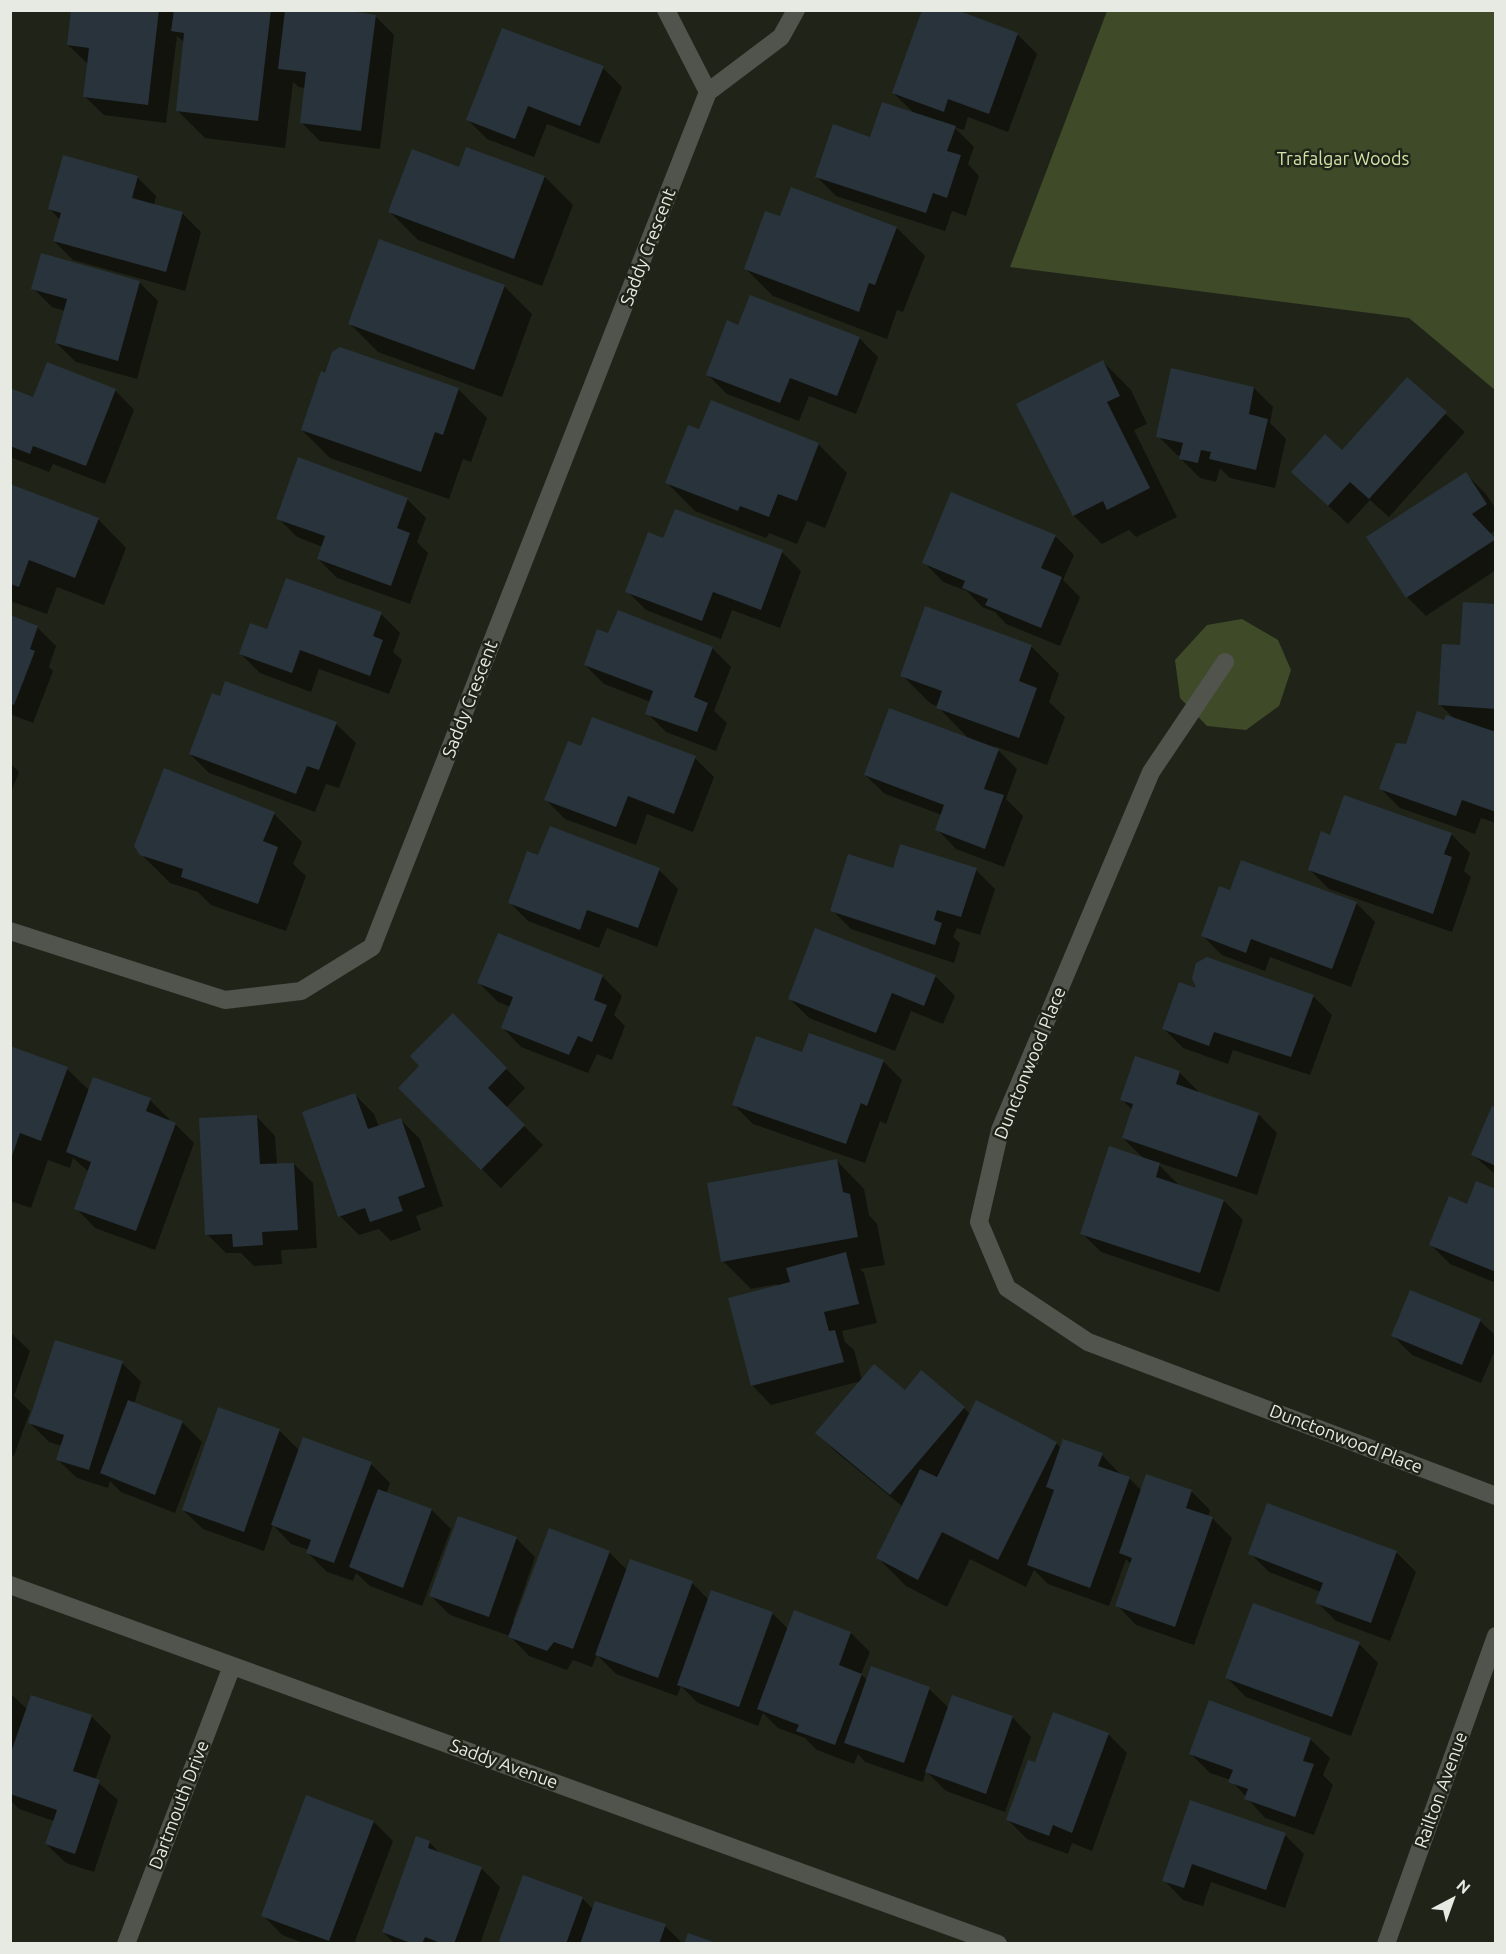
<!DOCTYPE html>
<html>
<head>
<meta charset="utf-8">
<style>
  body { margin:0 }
  #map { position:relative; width:1506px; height:1954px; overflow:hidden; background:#202418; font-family:Ubuntu,sans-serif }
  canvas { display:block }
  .frame { position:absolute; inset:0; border:12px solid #e7eae2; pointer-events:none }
  .north { position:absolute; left:1422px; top:1870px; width:60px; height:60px; -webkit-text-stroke:4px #202418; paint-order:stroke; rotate:41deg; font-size:16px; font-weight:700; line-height:24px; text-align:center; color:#e7eae2 }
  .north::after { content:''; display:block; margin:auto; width:21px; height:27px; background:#e7eae2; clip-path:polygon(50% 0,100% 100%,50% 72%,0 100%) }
</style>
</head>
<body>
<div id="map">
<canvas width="1506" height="1954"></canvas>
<div class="frame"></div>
<div class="north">N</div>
</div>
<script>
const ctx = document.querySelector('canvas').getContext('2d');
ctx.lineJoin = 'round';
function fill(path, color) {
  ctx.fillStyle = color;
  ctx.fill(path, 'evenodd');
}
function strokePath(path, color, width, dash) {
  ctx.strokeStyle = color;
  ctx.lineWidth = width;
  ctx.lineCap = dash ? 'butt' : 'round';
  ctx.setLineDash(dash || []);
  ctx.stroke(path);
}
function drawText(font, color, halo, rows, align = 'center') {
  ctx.font = font + ' Ubuntu,sans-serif';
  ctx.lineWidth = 5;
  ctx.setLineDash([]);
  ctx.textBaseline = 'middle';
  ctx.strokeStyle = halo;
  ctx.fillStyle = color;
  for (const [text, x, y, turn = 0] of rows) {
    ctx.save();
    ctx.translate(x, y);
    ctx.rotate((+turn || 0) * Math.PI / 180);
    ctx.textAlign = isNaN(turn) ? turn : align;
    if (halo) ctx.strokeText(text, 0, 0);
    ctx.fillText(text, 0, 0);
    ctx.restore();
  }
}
fill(new Path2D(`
  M1107 11H1495V390L1409 318 1010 267Z
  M1242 619 1278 640 1291 670 1279 706 1246 730 1207 726 1180 698 1175 660 1207 625Z`), '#3f4a29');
fill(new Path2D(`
  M72 10H357L361 15 375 16 394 35 380 149 320 141 301 122 305 88 299 87 293 82 285 148 205 138 177 110 185 43 177 36 166 123 104 115 84 96 88 64 68 45Z
  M953 11 1018 35 1037 54 1008 132 968 117 964 130 954 127 974 147 968 164 979 176 966 216 952 211 945 231 836 196 817 177 871 139 915 114 893 93Z
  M603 68 622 87 599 144 547 124 534 157 487 139 468 120Z
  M467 149 545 177 573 205 542 286 418 240 390 212 460 169Z
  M137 177 156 196 154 205 182 213 201 232 185 291 73 260 54 241 60 220 50 209Z
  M792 189 897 228 925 256 903 312 897 310 887 339 773 296 745 268 781 218Z
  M139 282 158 301 137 379 76 362 56 343 65 311 52 307 33 288Z
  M504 286 532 314 502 397 378 352 350 324Z
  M739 326 859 338 878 357 856 414 809 396 799 421 727 394 708 375Z
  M340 349 459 390 487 418 471 462 463 459 449 499 330 458 302 430 326 374Z
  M1103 362 1131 390 1147 424 1134 430 1177 517 1136 537 1129 530 1102 544 1074 516 1018 404Z
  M1407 379 1465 432 1389 517 1370 500 1348 524 1312 491 1342 452Z
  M1254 388 1273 407 1270 423 1286 439 1275 488 1230 478 1220 468 1216 482 1200 478 1181 459V456L1177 455 1158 436Z
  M10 389 34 399 115 390 134 410 105 484 53 464 49 472 10 457Z
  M711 402 818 444 847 473 825 528 807 521 797 544 769 533 766 538 695 511 667 483 700 431Z
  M1466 474 1485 493 1496 509V530L1490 534 1496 539V570L1426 616 1407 597 1368 537Z
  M10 486 98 519 126 548 104 605 57 587 47 614 10 601Z
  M407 499 426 518 417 542 428 553 410 604 337 578 318 559 323 547 297 537 278 518Z
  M1055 536 1074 555 1063 580 1080 597 1060 646 1006 624 995 612 982 607 967 591 943 582 924 562Z
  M664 540 782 552 801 571 780 628 732 610 721 639 646 610 627 591Z
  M1496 606V823L1481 818 1475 834 1400 808 1381 789 1407 746 1445 722 1455 719 1439 704 1461 646Z
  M381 614 400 633 393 652 402 660 389 694 319 669 311 692 260 673 241 654 268 631Z
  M10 617 37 627 56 646 49 667 53 671 33 723 10 714Z
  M609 635 712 648 731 667 714 711 727 723 716 751 666 732 647 713 651 702 604 684 585 665Z
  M1031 646 1059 674 1049 702 1065 717 1047 765 994 746 1017 769 1006 799 1023 816 1004 867 956 849 937 829 942 815 885 794 865 775 970 740 938 707 930 703 902 675Z
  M226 683 336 724 356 743 339 788 326 784 315 812 209 773 190 754 221 698Z
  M582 748 695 758 714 777 693 832 647 814 636 845 565 819 546 800Z
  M10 763 19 772 10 795Z
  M274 814 302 842 293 864 306 876 286 931 211 905 198 892 170 883 141 854Z
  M1451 834 1470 853 1464 871 1471 877 1452 932 1329 889 1310 870 1331 837Z
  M539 857 659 870 678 889 657 947 607 928 599 948 528 921 509 902Z
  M894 870H976L995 889 980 935 957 928 953 937 960 943 954 963 851 929 832 910Z
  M1231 892 1356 903 1375 922 1351 987 1270 957 1265 971 1222 955 1203 936Z
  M816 930 936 977 955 996 943 1024 911 1011 895 1051 809 1018 790 999Z
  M602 976 622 996 614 1015 625 1026 612 1060 597 1054 588 1073 521 1047 502 1027 511 1007 498 1002 479 983Z
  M1198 990 1313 996 1332 1015 1310 1075 1233 1050 1228 1064 1183 1048 1164 1029Z
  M453 1015 525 1088 506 1108 543 1145 501 1188 400 1088 421 1066Z
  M10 1048 67 1069 90 1091 150 1100 169 1119 168 1122 175 1124 194 1143 155 1250 95 1228 76 1208 89 1172 73 1158 70 1168 48 1160 31 1208 10 1201Z
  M803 1054 883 1061 902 1080 886 1124 880 1121 865 1163 753 1124 734 1105Z
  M1179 1072 1198 1091V1093L1258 1114 1277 1133 1257 1195 1156 1162 1178 1184V1186L1224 1201 1243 1220 1219 1292 1101 1252 1082 1233 1145 1160 1123 1138 1132 1110 1122 1099Z
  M355 1095 374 1114 379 1127 401 1120 420 1139 443 1206 416 1216 421 1230 391 1241 379 1229 359 1235 340 1216Z
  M1496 1110V1175L1472 1154Z
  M256 1116 275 1136 277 1165 294 1164 313 1183 317 1248 281 1250 282 1264 254 1266 241 1253H226L207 1234Z
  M836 1160 864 1189 869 1215 877 1224 885 1265 860 1269 864 1273 877 1323 842 1331 845 1342 854 1350 862 1380 964 1408 971 1415 1056 1443 1061 1448 1102 1455 1121 1475 1129 1478 1142 1491H1191L1210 1510 1208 1517 1212 1518 1232 1538 1194 1645 1136 1625 1117 1605 1131 1564 1126 1559 1109 1606 1048 1584 1034 1570 1026 1587 970 1559 947 1607 906 1586 878 1558 903 1507 836 1452 817 1433 861 1381 771 1405 752 1385 777 1284 751 1289 723 1261Z
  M1496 1190V1283L1450 1264 1431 1245 1468 1206Z
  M1480 1321 1496 1336V1348L1481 1383 1412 1355 1393 1336Z
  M10 1332 30 1351 14 1396 30 1411 14 1456 10 1454Z
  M122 1363 141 1382 134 1404 182 1422 202 1442 175 1513 121 1492 110 1481 108 1488 77 1478 57 1459 62 1446 49 1442 30 1423Z
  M219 1409 280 1431 300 1451 371 1464 390 1483 386 1494 432 1510 451 1529 422 1606 370 1586 356 1573 353 1581 327 1572 308 1553 309 1550 291 1544 273 1525 264 1551 203 1529 183 1510Z
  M1268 1505 1397 1553 1416 1572 1390 1641 1336 1621 1317 1602 1321 1592 1269 1572 1250 1553Z
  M516 1538 535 1557 513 1621 515 1622 609 1552 627 1570 692 1583 709 1600 712 1592 773 1614 789 1630 851 1633 870 1652 861 1674 868 1681 929 1689 949 1708 1012 1717 1031 1737 1005 1812 946 1791 926 1771 923 1782 865 1762 858 1754 854 1764 817 1750 805 1738 778 1728 763 1713 758 1726 698 1703 681 1686 677 1696 616 1674 597 1655 592 1667 573 1660 567 1670 529 1656 510 1636 450 1615 431 1596Z
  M1359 1644 1378 1663 1351 1736 1246 1697 1227 1678Z
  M10 1693 28 1710 32 1697 92 1717 111 1736 95 1780 118 1800 94 1872 66 1863 46 1844 54 1821 19 1809 10 1800Z
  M1108 1734 1127 1753 1092 1851 1072 1843 1068 1854 1027 1839 1008 1820 1036 1764Z
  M1310 1739 1330 1758 1323 1775 1333 1785 1314 1835 1265 1818 1231 1780 1210 1773 1191 1754Z
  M1191 1802 1285 1835 1304 1854 1285 1908 1211 1882 1203 1906 1183 1900 1164 1880Z
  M374 1822 393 1841 354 1944H306L282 1935 263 1915Z
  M429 1842 441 1854 481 1868 500 1887 480 1944H395L383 1932Z
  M582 1898 593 1909 665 1926 683 1944H500Z`), '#0007');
fill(new Path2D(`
  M71 10H159L148 105 83 97 89 48 67 45Z
  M174 10H271L258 121 176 111 184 33 171 31Z
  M285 10H345L376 15 361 131 300 123 306 72 278 69Z
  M922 10H957L1018 33 989 114 948 99 944 112 892 93Z
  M502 28 604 66 580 126 528 106 515 139 466 120Z
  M882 102 956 126 947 151 961 155 947 198 933 193 926 213 815 177 833 124 870 137Z
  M466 147 545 176 514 259 388 212 412 149 459 167Z
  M63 155 138 176 132 198 183 212 166 272 53 241 61 213 48 209Z
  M791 187 897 227 875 285 869 283 859 312 744 269 765 211 780 216Z
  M379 239 505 285 474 370 348 324Z
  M41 253 140 281 118 361 55 343 67 299 31 289Z
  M750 295 860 337 837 396 790 378 780 403 706 375 727 320 738 325Z
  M340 347 459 388 443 435 435 432 421 472 301 430 321 371 325 373 332 352Z
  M1103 360 1120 396 1107 402 1150 488 1107 510 1103 501 1073 516 1016 404Z
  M47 362 116 389 86 466 33 446 30 454 10 446V388L33 397Z
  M1171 368 1254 387 1249 414 1268 419 1256 470 1209 459 1211 452 1201 450 1198 463 1179 459 1183 443 1156 437Z
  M1407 377 1447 412 1369 499 1350 482 1328 506 1291 472 1325 434 1342 450Z
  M711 400 819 443 797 501 778 494 769 517 740 506 738 511 665 483 688 425 699 429Z
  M298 457 408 498 397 528 410 533 391 586 317 559 325 536 276 519Z
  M1466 472 1487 504 1472 514 1496 539 1406 598 1366 537Z
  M10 484 99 518 75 578 29 560 19 587 10 584Z
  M951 492 1056 535 1041 568 1062 577 1041 628 985 605 988 599 962 588 965 581 922 563Z
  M675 509 783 550 761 610 713 592 702 621 625 592 648 532 663 538Z
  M286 578 382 612 373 636 383 640 370 676 300 650 292 673 239 654 250 623 267 629Z
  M1463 602 1496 604V709L1438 705 1442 644 1460 645Z
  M925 606 1032 645 1019 681 1037 688 1019 738 936 708 942 691 900 676Z
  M618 610 713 647 694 697 708 703 697 732 645 714 653 691 584 665 597 629 608 633Z
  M10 615 38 626 30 649 35 651 14 705 10 703Z
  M225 681 337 722 319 770 307 766 296 794 189 754 212 693 220 696Z
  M889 708 999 749 984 789 1004 795 985 849 935 830 944 805 864 775Z
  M1417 711 1444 720 1446 715 1496 732V812L1462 800 1456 816 1379 789 1396 743 1406 744Z
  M592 717 696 756 674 814 628 796 616 827 544 800 568 741 581 746Z
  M164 768 275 812 263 841 278 847 258 904 181 877 183 869 140 855 134 846Z
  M1344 795 1452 833 1444 854 1452 857 1433 914 1308 870 1321 831 1330 835Z
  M550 826 660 868 638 928 587 910 580 930 508 903 527 851 538 855Z
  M900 844 977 868 961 917 937 910 934 920 942 923 935 945 830 911 848 854 893 868Z
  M1241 860 1357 902 1332 969 1251 939 1246 953 1201 936 1219 886 1230 890Z
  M815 928 936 975 924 1006 892 993 876 1033 788 999Z
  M498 933 603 975 594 1000 607 1005 592 1042 578 1036 569 1055 501 1028 513 997 477 983Z
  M1207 957 1314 995 1291 1057 1214 1032 1209 1046 1162 1029 1179 982 1196 988 1192 978 1196 963Z
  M453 1013 507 1068 488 1088 525 1125 481 1170 398 1088 419 1066 410 1056Z
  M809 1033 884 1060 867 1106 861 1103 846 1144 732 1105 756 1036 802 1052Z
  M10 1046 68 1067 41 1141 20 1133 11 1159Z
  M1135 1056 1180 1071 1176 1084 1259 1113 1237 1177 1122 1138 1133 1104 1120 1100Z
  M93 1077 151 1098 146 1111 176 1123 136 1231 74 1209 91 1162 66 1152Z
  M355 1093 368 1129 401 1118 425 1187 398 1197 403 1211 370 1222 365 1208 338 1217 302 1112Z
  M1492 1106 1496 1108V1166L1471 1155Z
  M257 1115 260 1164 294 1163 298 1230 262 1232 263 1245 233 1247 232 1234 205 1235 199 1118Z
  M1109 1146 1160 1163 1156 1177 1224 1200 1200 1273 1080 1234Z
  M837 1159 843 1192 850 1194 858 1237 721 1262 707 1183Z
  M1476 1181 1496 1189V1272L1429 1245 1449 1196 1467 1204Z
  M846 1252 859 1304 824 1312 829 1331 835 1330 844 1362 751 1386 728 1298 790 1282 786 1268Z
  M1410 1290 1481 1319 1462 1365 1391 1336Z
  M55 1340 123 1361 89 1470 56 1460 64 1435 28 1423Z
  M874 1364 905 1390 921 1370 965 1407 890 1495 815 1433Z
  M128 1400 183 1421 155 1495 100 1473Z
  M976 1400 1057 1442 998 1560 942 1532 918 1580 876 1558 920 1469 937 1477Z
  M218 1407 280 1429 244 1532 182 1510Z
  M303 1437 372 1462 334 1563 306 1553 311 1540 271 1525Z
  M1063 1439 1103 1453 1098 1466 1130 1477 1090 1588 1027 1565 1054 1490 1046 1487Z
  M1146 1474 1192 1490 1186 1508 1213 1517 1175 1627 1115 1606 1132 1558 1119 1553Z
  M378 1489 432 1509 403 1588 349 1567Z
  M1267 1503 1397 1551 1371 1623 1315 1603 1323 1583 1248 1554Z
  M458 1516 517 1537 489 1617 429 1596Z
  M549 1528 610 1551 573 1649 554 1642 547 1651 508 1637Z
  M630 1559 693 1581 658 1678 595 1655Z
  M711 1590 773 1612 739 1707 677 1685Z
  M1253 1603 1360 1642 1332 1717 1225 1678Z
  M794 1610 851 1632 839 1665 862 1674 835 1745 796 1731 799 1725 757 1709Z
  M871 1666 930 1687 904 1763 844 1743Z
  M31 1695 92 1715 73 1771 100 1780 75 1854 45 1844 57 1810 10 1794V1755Z
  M952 1695 1013 1716 986 1794 925 1772Z
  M1209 1700 1311 1738 1303 1761 1314 1764 1295 1817 1244 1799 1248 1789 1228 1782 1233 1770 1189 1754Z
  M1053 1712 1109 1733 1072 1833 1053 1825 1049 1836 1006 1820 1028 1760 1035 1762Z
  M306 1795 374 1821 329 1941 261 1916Z
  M1190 1800 1286 1833 1266 1890 1192 1864 1184 1888 1162 1881Z
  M416 1836 430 1841 428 1848 482 1867 454 1944H443L425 1937 422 1944H413L382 1932Z
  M523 1875 583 1897 566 1944H498Z
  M595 1901 666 1924 659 1944H580Z
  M688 1933 716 1943V1944H684Z`), '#28333c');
strokePath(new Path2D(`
  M708 92 781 37 796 10
  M1225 662 1151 772 1000 1130 979 1222 1007 1288 1088 1342 1496 1496
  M10 931 225 1000 301 991 372 947 708 92 666 10
  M10 1585 998 1944
  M126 1944 232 1666
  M1386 1944 1496 1636`), '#51534d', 18);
drawText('18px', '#cfe4a7', '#202418', [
  ["Trafalgar Woods",1343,159]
]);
drawText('18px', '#e7eae2', '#202418', [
  ["Saddy Crescent",648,247,-69],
  ["Saddy Crescent",470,699,-69],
  ["Dunctonwood Place",1030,1063,-68],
  ["Dunctonwood Place",1346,1439,21],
  ["Saddy Avenue",504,1764,20],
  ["Railton Avenue",1441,1790,-70],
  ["Dartmouth Drive",179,1805,-69]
]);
</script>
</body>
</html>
